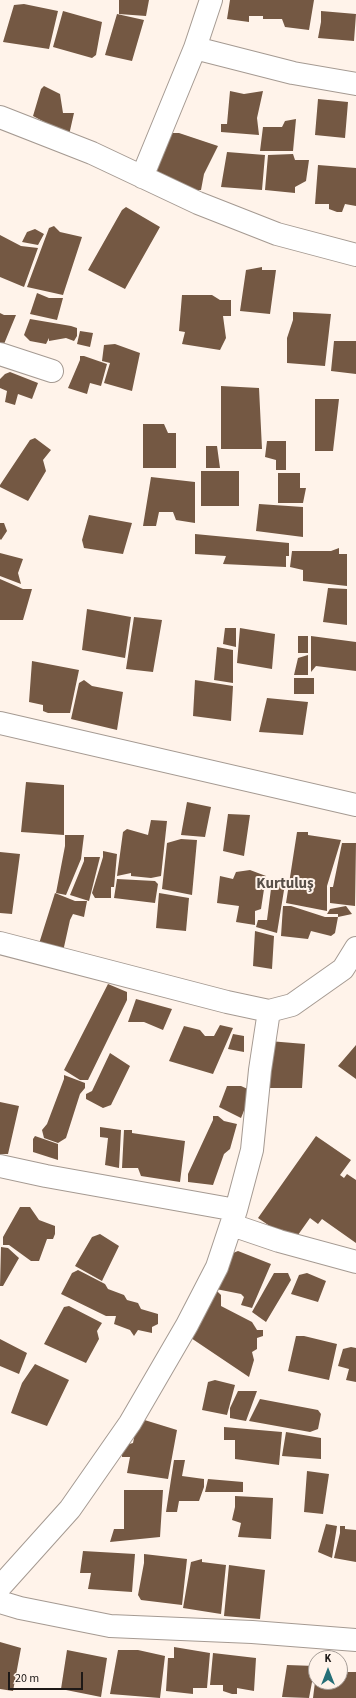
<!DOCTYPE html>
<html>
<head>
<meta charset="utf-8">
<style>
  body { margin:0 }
  #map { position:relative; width:356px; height:1698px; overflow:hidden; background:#fff3ea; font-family:"Source Sans 3",sans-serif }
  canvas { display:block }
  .north { position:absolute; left:308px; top:1650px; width:40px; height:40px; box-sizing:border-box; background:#fff3ea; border:1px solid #a59c96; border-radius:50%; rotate:0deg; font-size:11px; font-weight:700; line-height:16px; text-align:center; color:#1e1917 }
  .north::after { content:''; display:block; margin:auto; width:14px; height:18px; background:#256f77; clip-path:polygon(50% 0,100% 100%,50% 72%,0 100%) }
  .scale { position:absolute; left:8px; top:1672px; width:75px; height:18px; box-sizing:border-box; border:2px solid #1e1917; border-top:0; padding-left:5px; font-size:12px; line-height:14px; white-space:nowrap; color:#1e1917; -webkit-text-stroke:3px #fff3ea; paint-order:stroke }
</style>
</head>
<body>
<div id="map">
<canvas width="356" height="1698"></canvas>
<div class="north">K</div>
<div class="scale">20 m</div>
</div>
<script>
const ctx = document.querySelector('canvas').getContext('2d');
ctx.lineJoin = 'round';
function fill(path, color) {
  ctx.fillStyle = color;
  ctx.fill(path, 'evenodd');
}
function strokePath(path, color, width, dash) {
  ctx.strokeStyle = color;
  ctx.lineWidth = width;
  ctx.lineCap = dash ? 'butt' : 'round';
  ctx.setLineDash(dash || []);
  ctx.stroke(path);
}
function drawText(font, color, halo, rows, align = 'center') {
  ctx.font = font + ' "Source Sans 3",sans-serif';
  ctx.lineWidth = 4;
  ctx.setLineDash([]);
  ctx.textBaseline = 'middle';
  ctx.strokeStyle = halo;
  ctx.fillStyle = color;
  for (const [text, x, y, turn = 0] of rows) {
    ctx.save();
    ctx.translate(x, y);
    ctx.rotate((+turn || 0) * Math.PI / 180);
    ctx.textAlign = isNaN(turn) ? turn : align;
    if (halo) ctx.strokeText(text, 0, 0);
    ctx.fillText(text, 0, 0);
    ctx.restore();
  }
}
fill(new Path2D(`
  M119 0H149L146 16 119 14Z
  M230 0H314L309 30 285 27 282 19H263V16H249V22L227 19Z
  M24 4 58 11 49 49 3 42 14 5Z
  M63 11 102 22 96 55 92 58 53 47Z
  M321 11 356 14 354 41 318 38 321 22Z
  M117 14 144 20 132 61 105 55Z
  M44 86 60 94 63 113H74L69 135 33 116 41 89Z
  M230 91 244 94 263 91 257 118 259 135 221 132V124H227Z
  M318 99 348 102 345 138 315 135Z
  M296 119 293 151H260L263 127H282L285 121Z
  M169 133H179L218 146 204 174 201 190H191L154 176 169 137Z
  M227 152 265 155 262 190 221 187Z
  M293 154 295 160H309L306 181 295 187V193L265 190 268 155Z
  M318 165 356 168V206L345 204 342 212H337L329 209V204H315Z
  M126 207 160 227 125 289 88 270 122 210Z
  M54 226 60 232 82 237 63 295 27 287 49 228Z
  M35 229 44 234 38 245 22 242 27 232Z
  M0 235 21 246 38 248 24 287 0 277Z
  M262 267V270H276L270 314 240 311 246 270Z
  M37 293 49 298H63L57 320 30 314Z
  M182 295H212L220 300H231V316H223L226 338 220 350 182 344 185 332 179 331Z
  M293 312 331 314 325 366 287 363V338L293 320Z
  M0 313 4 315H16L4 344 0 343Z
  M30 319 71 326 77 328V336L74 341 66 338 49 341V338L46 344 30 341 24 335Z
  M80 331 93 333 90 347 77 344Z
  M334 341H356V374L331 371Z
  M115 344 140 353 132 391 104 383 110 363 102 361 104 345Z
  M80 356H84L107 364 101 386 90 383 87 394 68 388 80 360Z
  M10 372 38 383 32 399 18 394 15 405 5 402 7 391 0 388V379L5 374Z
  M221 386 259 388 262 449H221Z
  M315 399H339L333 451H315Z
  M143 424H164L168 433H176V468H143Z
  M35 438 51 450 43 460 46 471 28 501 0 487V485L30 440Z
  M267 441H286V470H276V460L265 457Z
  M206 446H217L220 468H206Z
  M201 471H239V506H201Z
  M278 473H300V488H306L303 503H278Z
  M151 477 195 482V523L176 520 173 512H159L156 526H143Z
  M259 504 303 507V537L256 531Z
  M89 515 132 523 123 554 84 548 82 540Z
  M0 523H4L7 531 1 540 0 539Z
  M195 534 289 543V556H286V567L223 564 226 556 195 554Z
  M339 548V554H347V586L303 581V570L290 567 292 551H331Z
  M0 553 23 559 18 573 21 584 0 576Z
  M0 579 23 589H32L23 620H0Z
  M328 588 347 589V625L323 622Z
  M87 609 131 617 125 658 82 650Z
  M134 617 162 620 153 672 126 669Z
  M225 628H236V647L223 644Z
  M240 628 275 634 272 669 237 663Z
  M298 636H308V653H298Z
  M311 636 356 642V671L316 666 311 672Z
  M217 647 233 650V683L214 680Z
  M308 655V675H294L298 658Z
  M32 661 79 670 70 713H48L43 711V705L29 702Z
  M294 678H314V694H294Z
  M84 680 92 686 123 692 117 730 71 719 79 683Z
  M195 680 233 686 231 721 193 716Z
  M267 698 308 702 303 735 259 732Z
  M26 782 64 785V835L21 832Z
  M187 802 211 807 205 837 181 835Z
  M228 814 250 815 244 856 223 851Z
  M151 820 167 821 161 876 151 878 131 876V873L117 876 123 832 127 829 148 835Z
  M297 832H308V835L341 840 327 886V911L286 903Z
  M65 835H84L81 859 66 895 56 893 65 846Z
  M181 839 197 840 192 895 162 889 167 843Z
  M342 843H356L355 906 330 903V887H333Z
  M103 851 117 854 114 887H111V898H95L92 893 103 857Z
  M0 852 20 854 12 914 0 913Z
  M84 857H100L89 901 70 895 84 861Z
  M250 870 266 876 261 909 255 911V925L236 922 239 906 217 903 220 876 233 879 236 872Z
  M117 879 155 881 158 884 155 903 114 898Z
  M272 881 285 884 277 933 256 927 258 920H267Z
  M55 893 75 901H87L84 917 73 914 70 920 62 956 37 950Z
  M159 893 189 898 186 931 156 928Z
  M283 906H291L325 917H338L335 933 331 936 311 931 308 939 281 936Z
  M346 906 352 914 338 917V914H327L330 909Z
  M255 931 274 936 272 969 253 966Z
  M108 984 127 992V1000L88 1080H80L64 1070Z
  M136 999 172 1009 163 1030 144 1022H128Z
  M220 1025 233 1028 213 1074 169 1061 184 1026 200 1030 205 1036H214Z
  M233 1034 244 1036V1052L228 1049Z
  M269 1041 305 1044 302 1088H269Z
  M356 1045V1079L338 1066Z
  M110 1053 130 1066 111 1105 103 1108 86 1099V1094L92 1091Z
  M64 1075 85 1083V1088L80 1094 66 1138 58 1143 44 1138 42 1130 47 1124 64 1079Z
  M227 1086H241L252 1091 241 1118 219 1107Z
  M0 1102 19 1106 8 1154H0Z
  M213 1116H218L224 1121 237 1124 230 1149 224 1154 213 1185 188 1182V1174L213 1120Z
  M100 1127 121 1130 119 1168 105 1165 108 1138 100 1137Z
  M124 1130H132V1133L185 1141 180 1182 141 1176 138 1168H122Z
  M35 1136 58 1144V1160L33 1152V1139Z
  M316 1136 351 1160 340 1175 344 1178 347 1174 356 1180V1243L322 1219 318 1224 310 1218 293 1242 258 1218Z
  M20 1207H30L39 1220 55 1226V1234L53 1239H47L39 1261H31L9 1245H3V1237Z
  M100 1234 119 1246 102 1281 75 1266 92 1237Z
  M1 1247 8 1248 19 1258 3 1286H0Z
  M238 1251 271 1264 252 1308 241 1305 244 1297 241 1294 216 1289 233 1253Z
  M78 1270 105 1284 108 1289 124 1295 127 1300 138 1303 141 1309 158 1314V1324L152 1327V1333L138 1330 134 1336 130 1330 114 1324 116 1316H106L61 1294 72 1273Z
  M274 1273H288L291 1280 266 1322 252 1312Z
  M307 1273 326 1281 318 1302 291 1294 299 1275Z
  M215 1289 221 1295V1306L252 1322 257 1330H263V1336L257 1338V1349L252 1352 254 1360 249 1377 188 1336Z
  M69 1306 102 1323 97 1331 99 1339 86 1363 44 1344 64 1307Z
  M296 1336H304L337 1344 329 1380 288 1371Z
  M0 1339 27 1353 19 1374 0 1366Z
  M351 1347 356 1348V1382L346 1380 349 1369 338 1366 343 1349Z
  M35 1364 69 1380 47 1426 11 1413 22 1383Z
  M215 1380 235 1385 227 1415 202 1410 208 1382Z
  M238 1391H257L246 1421 230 1418V1408Z
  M260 1399 318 1410 321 1414 318 1429 310 1432 249 1421Z
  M138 1418 177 1430 168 1479 127 1473 130 1457H122V1446L133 1443Z
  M224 1427 282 1432 279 1465 235 1459V1440H224Z
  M286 1432 321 1438V1459L282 1456Z
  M174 1460H185L182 1476 204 1479V1487L199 1501H179L177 1512H166Z
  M307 1471 329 1474 323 1514 304 1512Z
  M208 1479 243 1482V1492H205Z
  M124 1490H163L160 1537 110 1542 114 1529H124Z
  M235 1496 273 1498 271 1539 238 1537 241 1523 232 1520 235 1507Z
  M326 1524 337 1526 332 1558 318 1552Z
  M340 1526H345V1529L356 1530V1562L334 1558 340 1533Z
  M83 1551 135 1554 132 1592 88 1589 91 1573H80Z
  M144 1554 187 1559 182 1605 141 1600 138 1595 144 1563Z
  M202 1559V1562L226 1565 221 1614 183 1608 191 1562Z
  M229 1565 265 1570 260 1619 224 1616Z
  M0 1642 21 1648 13 1691 0 1689Z
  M174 1647 210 1653 207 1688H193V1694L166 1691 168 1658H174Z
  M67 1650 107 1658 101 1697 61 1689Z
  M118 1650H138L165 1656 160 1698 110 1694Z
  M213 1653 256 1658 254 1691 237 1688V1694H232L223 1691V1685H210Z
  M287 1665 315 1666 309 1698 282 1697Z
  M340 1668 345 1669V1672H356V1698H313L315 1682H340Z`), '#745843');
const minor = new Path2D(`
  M195 48 293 73 356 84
  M0 117 92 153 198 203 277 234 356 255
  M142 177 195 48 211 0
  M0 354 52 371
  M0 723 356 805
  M0 943 227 1002 269 1011 292 1005 343 969 356 948
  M0 1166 46 1176 236 1210
  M232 1225 279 1241 356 1262
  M0 1587 70 1509 130 1423 187 1325 217 1267 236 1210 252 1150 260 1070 269 1011
  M0 1602 20 1608 110 1626 252 1632 356 1640`);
strokePath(minor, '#a59a92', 24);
strokePath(minor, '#fff', 22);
drawText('bold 15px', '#574e47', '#fff3ea', [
  ["Kurtuluş",285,885]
]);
</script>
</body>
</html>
